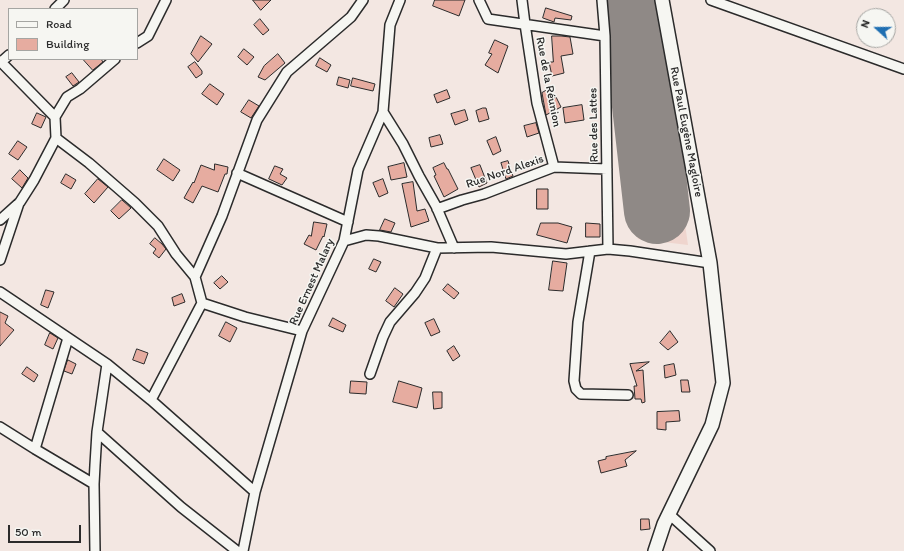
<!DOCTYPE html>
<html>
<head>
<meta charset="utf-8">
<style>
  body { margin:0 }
  #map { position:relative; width:904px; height:551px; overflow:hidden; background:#f3e7e2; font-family:Itim,sans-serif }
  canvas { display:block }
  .legend { position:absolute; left:8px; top:8px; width:130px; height:52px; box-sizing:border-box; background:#f6f6f2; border:1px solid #a5a5a2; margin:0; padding:5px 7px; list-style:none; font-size:12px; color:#2b2b2b }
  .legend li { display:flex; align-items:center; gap:8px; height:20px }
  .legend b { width:20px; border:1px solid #a5a5a2 }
  .north { position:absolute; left:856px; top:8px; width:40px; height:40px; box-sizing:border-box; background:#f6f6f2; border:1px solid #a5a5a2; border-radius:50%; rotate:291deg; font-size:11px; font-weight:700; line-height:16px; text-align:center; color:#2b2b2b }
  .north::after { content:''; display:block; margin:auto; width:14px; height:18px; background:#1f6fb2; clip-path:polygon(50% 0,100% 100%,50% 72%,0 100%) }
  .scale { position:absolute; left:8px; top:525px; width:73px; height:18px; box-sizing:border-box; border:2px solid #2b2b2b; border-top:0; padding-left:5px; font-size:12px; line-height:14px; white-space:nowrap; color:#2b2b2b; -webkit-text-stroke:3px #f6f6f2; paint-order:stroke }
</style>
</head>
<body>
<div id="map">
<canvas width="904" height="551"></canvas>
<ul class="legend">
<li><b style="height:5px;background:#f6f6f2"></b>Road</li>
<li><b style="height:11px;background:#e6aca0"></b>Building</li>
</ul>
<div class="north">N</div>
<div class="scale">50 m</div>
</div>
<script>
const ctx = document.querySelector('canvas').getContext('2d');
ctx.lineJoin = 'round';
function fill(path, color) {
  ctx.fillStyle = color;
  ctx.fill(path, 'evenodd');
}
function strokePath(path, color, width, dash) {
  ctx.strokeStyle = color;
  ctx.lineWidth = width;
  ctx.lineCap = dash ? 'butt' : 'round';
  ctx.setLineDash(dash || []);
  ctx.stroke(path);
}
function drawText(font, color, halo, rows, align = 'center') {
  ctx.font = font + ' Itim,sans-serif';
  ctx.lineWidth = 3;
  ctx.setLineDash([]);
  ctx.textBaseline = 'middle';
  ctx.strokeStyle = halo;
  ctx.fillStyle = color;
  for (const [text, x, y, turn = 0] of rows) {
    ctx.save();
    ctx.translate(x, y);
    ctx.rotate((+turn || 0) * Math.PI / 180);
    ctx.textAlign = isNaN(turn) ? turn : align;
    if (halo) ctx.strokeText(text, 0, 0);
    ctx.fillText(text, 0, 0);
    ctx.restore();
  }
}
fill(new Path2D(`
  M611 0H653L688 245 638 239Z`), '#efd5ce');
strokePath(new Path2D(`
  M633 0 657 211`), '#8f8986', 66);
const building = new Path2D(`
  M253 0H271L261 10Z
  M435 0H465L459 16 433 6Z
  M546 8 572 16 571 20 555 18 554 22 543 18Z
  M260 19 269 30 263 35 254 25Z
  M201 36 212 44 198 62 191 54Z
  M552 36H561L570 37 573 54 561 56 564 73 552 76 549 62H553Z
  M495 40 508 46 498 73 485 65 492 54 489 53Z
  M244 49 254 57 247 65 238 57Z
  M278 54 285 63 265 80 258 77 264 66Z
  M320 58 331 65 327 72 316 66Z
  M83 59H101L103 62 93 70Z
  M195 62 202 71V74L196 78 188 67Z
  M72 73 79 82 73 86 66 77Z
  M339 77 350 80 348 88 337 85Z
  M353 78 375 84 373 91 351 86Z
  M210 84 224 94 217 105 202 94Z
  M549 89 554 98 556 97 561 107 546 115 542 93Z
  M447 90 450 98 437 103 434 95Z
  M249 100 259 106 251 118 241 112Z
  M582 105 584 120 565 123 563 108Z
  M483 108H486L489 119 479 122 476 111Z
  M465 110 468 120 455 125 451 114Z
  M37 113 46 117 41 128 32 124Z
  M536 123 539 133 527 137 524 126Z
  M440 135 443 144 431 147 429 138Z
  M496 137 501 151 493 155 487 141Z
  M18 141 27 147 18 160 9 154Z
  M164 159 180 170 173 181 157 170Z
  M508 161 513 176 506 179 501 163Z
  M404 163 407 177 391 180 388 167Z
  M444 163 447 169H448L458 189 444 197 434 176 436 175 433 168Z
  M215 164 228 167 227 174H225L218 192 202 186 193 203 184 198 193 182 194 183 201 165 214 170Z
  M480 165 487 183 479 187 471 168Z
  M275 166 283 169 280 174 287 178 282 185 269 179Z
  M20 170 28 178 22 188 12 179Z
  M66 174 76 180 71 189 61 183Z
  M98 179 108 187 94 203 85 194Z
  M383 179 388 193 379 197 373 183Z
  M413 182 417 211 425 209 429 221 411 227 402 184Z
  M537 189H548V209H537Z
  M122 200 131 208 119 219 111 211Z
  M385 219 395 223 391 232 380 230Z
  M314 222 327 224 324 237 323 236 316 250 304 244 309 235 311 236Z
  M541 223H558L572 227 567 243 537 235Z
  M586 223 600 224V237H586Z
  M155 238 162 244 166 249 159 258 153 253 156 249 150 244Z
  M374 259 381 262 376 272 369 269Z
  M553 261 567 263 563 291 549 290Z
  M222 276 228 282 220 289 214 283Z
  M448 284 459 293 454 299 443 290Z
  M395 288 403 294 394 307 386 301Z
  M46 290 54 292 48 308 41 305Z
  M182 294 185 302 174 306 172 298Z
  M0 312 8 316 5 323 14 330 0 346Z
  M333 318 346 325 343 332 329 326Z
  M434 319 440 332 431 336 425 323Z
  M226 322 237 328 230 342 219 336Z
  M670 331 678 342 668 350 660 343Z
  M50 333 58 338 53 349 45 345Z
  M454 346 460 356 453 361 447 351Z
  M137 349 148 353 144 364 133 360Z
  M68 360 76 364 72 374 64 371Z
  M649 362 636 371 643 370 645 402 642 403 641 399H635L634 386H637L630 364Z
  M674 364 676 375 665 378 664 366Z
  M27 367 38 375 34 382 22 374Z
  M681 380H688L690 392H682Z
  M351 381 367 382 366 394 350 393Z
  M399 381 422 388 417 408 393 402Z
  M433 392H442V408L434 409Z
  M679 411 680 421 666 422V430L657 429V412Z
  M636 451 625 460 627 466 601 473 598 461 606 459V457Z
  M641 519H649L650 529 641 530Z`);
fill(building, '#e6aca0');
strokePath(building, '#2b2b2b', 1);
const minor = new Path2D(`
  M479 0 488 19 605 36
  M522 0 525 24 537 103 554 167
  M602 0 605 36 608 249
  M711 0 904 69
  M55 9 64 0
  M137 43 148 36 166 0
  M0 61 55 117
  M1 62 9 55
  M383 112 403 144 419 176 436 206 454 248
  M55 117 56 138 89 163 135 203 158 226 176 254 195 277 202 303 245 317 302 331
  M55 117 67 97 80 89 115 59
  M237 173 348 222
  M437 209 462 200 484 194 554 167 607 169
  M0 220 20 202 34 180 56 138
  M344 241 366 235 379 236 437 248 491 247 566 254 608 249 630 251 710 263
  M590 251 578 322 574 381 576 389 581 394 628 395
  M0 260 19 203
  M195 277 222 216 257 120 287 72 351 17 363 0
  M0 292 107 364 151 400 255 492
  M370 374 383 337 390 322 415 293 425 278 437 248
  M151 400 202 303
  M0 427 35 449 94 484
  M97 432 181 507 237 551
  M35 449 68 338
  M669 514 710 551
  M95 551 94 484 95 465 97 432 107 364
  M243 551 255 492 302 331 344 241 358 170 383 112 390 25 400 0`);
const secondary = new Path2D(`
  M655 551 664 524 712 425 723 383 710 263 662 0`);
strokePath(minor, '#2b2b2b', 12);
strokePath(secondary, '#2b2b2b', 16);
strokePath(minor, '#f6f6f2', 9);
strokePath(secondary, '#f6f6f2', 13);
drawText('12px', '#2b2b2b', '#f6f6f2', [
  ["Rue de la Réunion",548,82,79],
  ["Rue des Lattes",594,125,-91],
  ["Rue Paul Eugène Magloire",686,132,79],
  ["Rue Nord Alexis",505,172,-19],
  ["Rue Ernest Malary",312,282,-66]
]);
</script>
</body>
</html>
